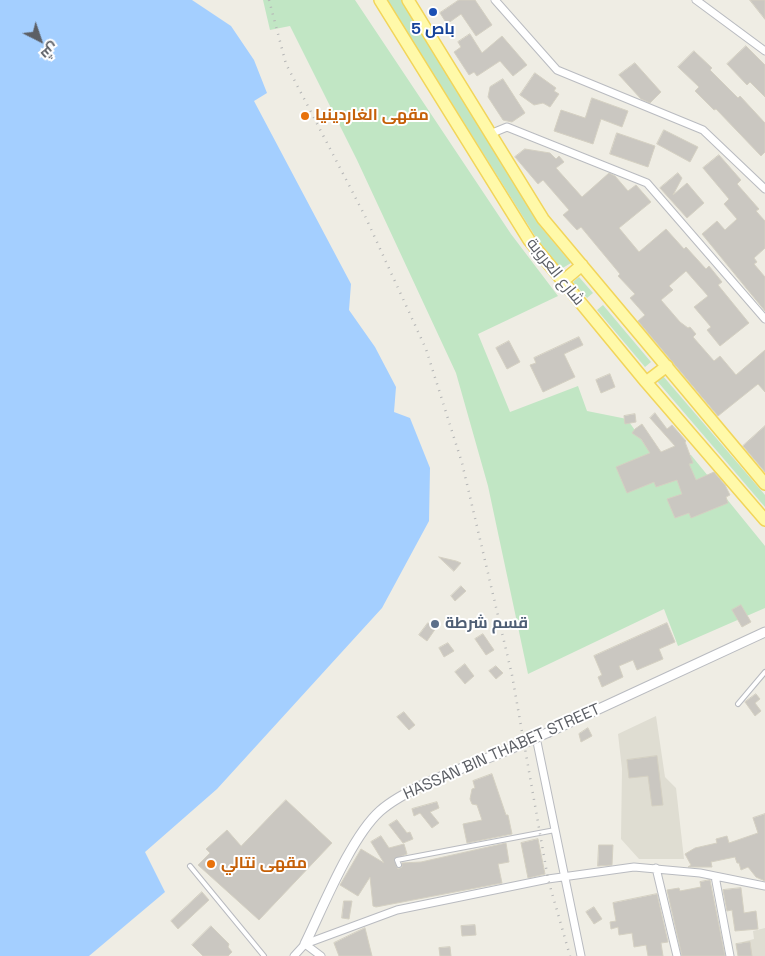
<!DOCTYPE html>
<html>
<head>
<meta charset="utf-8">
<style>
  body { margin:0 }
  #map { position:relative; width:765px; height:956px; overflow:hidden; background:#efede4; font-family:"Space Grotesk",Cairo,sans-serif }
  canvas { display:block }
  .north { position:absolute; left:15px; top:15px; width:50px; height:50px; -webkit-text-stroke:4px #fff; paint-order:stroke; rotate:139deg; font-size:14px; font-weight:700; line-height:20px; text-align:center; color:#5c5f65 }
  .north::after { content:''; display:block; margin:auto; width:18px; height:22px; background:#5c5f65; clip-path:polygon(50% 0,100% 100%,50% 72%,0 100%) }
</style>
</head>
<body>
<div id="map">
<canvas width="765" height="956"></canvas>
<div class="north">ش</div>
</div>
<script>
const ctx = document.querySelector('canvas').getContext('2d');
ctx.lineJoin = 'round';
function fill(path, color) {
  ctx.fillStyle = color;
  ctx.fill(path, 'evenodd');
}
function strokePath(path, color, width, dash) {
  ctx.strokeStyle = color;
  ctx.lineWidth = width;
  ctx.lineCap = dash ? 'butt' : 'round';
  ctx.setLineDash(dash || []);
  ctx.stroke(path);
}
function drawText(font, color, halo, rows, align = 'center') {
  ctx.font = font + ' "Space Grotesk",Cairo,sans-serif';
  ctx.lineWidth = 4;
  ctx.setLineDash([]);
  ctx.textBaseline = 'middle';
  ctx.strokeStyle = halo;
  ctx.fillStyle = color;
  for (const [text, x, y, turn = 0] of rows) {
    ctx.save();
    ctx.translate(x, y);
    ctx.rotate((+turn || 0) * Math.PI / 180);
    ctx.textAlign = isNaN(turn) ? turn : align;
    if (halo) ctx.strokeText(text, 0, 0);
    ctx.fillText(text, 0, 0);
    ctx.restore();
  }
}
fill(new Path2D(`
  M656 716 665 777 676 788 684 859H639L621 839 622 769 618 734Z
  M765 928V956H745L742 942 754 939 753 931Z`), '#dfddd2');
fill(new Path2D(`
  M263 0H355L511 234 558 296 478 334 510 412 578 386 587 411 627 419 651 453 691 455 765 546V608L678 646 664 609 528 674 488 486 456 373 357 160 290 26 270 30Z
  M387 0H402L540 226 571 263 561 269 535 236Z
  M579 277 593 293 587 298 573 282Z
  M603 305 651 362 645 367 597 310Z
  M663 376 765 495V507L657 381Z`), '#c1e6c4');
fill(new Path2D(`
  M0 0H192L231 26 254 60 267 93 254 101 351 284 349 310 375 347 396 387 394 412 410 418 430 468 429 521 382 608 217 789 145 852 165 892 89 956H0Z`), '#a4cfff');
const building = new Path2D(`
  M459 0H475L492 25 476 36 461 14 447 24 440 13Z
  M750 0H765V19Z
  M470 34 482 53 502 36 527 65 513 76 500 61 477 76 474 72 469 75 454 52 461 47 458 42Z
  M746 46 765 65V97L750 82 747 85 727 64Z
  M694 51 712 68 710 70 738 98 740 96 765 123V152L761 156 716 109 714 110 695 91 699 87 678 67Z
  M635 63 661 92 650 103 641 99 619 75Z
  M535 73 556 88 554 91 559 94 550 107 543 103 534 105 520 95Z
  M503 79 525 113 512 122 503 120 488 97 490 87Z
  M592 98 628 111 622 127 601 119 593 144 554 131 561 110 585 118Z
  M664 130 698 147 690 162 657 144Z
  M617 133 655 146 648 167 610 154Z
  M525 149 550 153 556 159 559 156 564 162 556 168 582 197 609 173 615 176 628 191 636 185 651 202 619 228 639 252 666 229 684 249 686 247 706 269 709 266 722 282 718 285 749 323 720 346 707 330 711 327 694 307 708 296 686 271 669 286 673 290 661 300 680 322 688 328 690 327 696 334 693 337 714 361 720 356 736 375 765 350V392L758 384 718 416 638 321 645 315 630 298 635 294 618 276 620 274 581 227 577 230 563 215 569 210 543 180 538 184 515 157Z
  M719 155 741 180 737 184 759 209 756 211 765 221V248L754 258 757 262 754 264 765 277V311L702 234 717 221 725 230 737 219 724 204 729 199 703 168Z
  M678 173 682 178 673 195 687 183 704 203 687 218 660 188Z
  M579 337 583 345 564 354 575 377 543 392 530 365 536 363 534 358Z
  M509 341 520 362 507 369 496 348Z
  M610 374 615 387 601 393 596 380Z
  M655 413 667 429 672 425 686 441 685 442 693 463 689 464 696 480 714 472 725 485 730 495 726 497 728 503 691 518 689 513 675 518 667 499 682 494 677 480 656 487 654 482 627 493 616 467 650 453 641 439 632 433 635 429 642 424 661 452 675 446 650 418Z
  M635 414 636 422 625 424 624 416Z
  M765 426V472L743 446Z
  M439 557 456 561 461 563 454 571Z
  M461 586 466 591 455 601 451 596Z
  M741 605 751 622 742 627 732 610Z
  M428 623 436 628 427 641 419 635Z
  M667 623 675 642 659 649 663 659 637 670 633 660 619 666 623 677 602 687 598 677 602 675 594 656Z
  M483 634 494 650 486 655 475 639Z
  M448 643 454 651 444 657 439 648Z
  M465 664 474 676 465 684 455 672Z
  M496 666 503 673 496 679 489 671Z
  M756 694 760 699 755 703 761 711 755 716 745 702Z
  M404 712 415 725 409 730 397 717Z
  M588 728 592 736 581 742 579 734Z
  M657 756 663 805 652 806 648 776 629 778 627 760Z
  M492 774 506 815H508L512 834 467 843 463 824 482 820 477 805 472 804 470 799 472 789 475 788 473 781Z
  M286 800 332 843 259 920 198 865 210 853 206 849 227 830 241 846Z
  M437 802 439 808 430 812 439 823 432 828 420 813 414 816 412 809Z
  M765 814V881L756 877 748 867 741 870 739 863H737L735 857 711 862 712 867H688L691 865 685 854 695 848 717 843 716 839 727 836 729 843 758 833 753 818Z
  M397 820 407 833 410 832 413 839 403 843 389 825Z
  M381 836 389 848 404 844 407 854 394 859 398 869 402 867V863L421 862 506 843 509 862 498 864 502 883 376 907 373 906 370 877 358 896 340 885 361 849 384 863 371 842Z
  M538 839 545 874 528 878 521 843Z
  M599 845H613L612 865 598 866Z
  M710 880 725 956H682L667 890 679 888 680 891 701 887 700 882Z
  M741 888 744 913 756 911 758 929 735 931 732 910 727 911 723 890Z
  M202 892 209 900 178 929 171 921Z
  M657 894 668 942 661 943 663 956H648L646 945 634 947 632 933 619 935 618 927 611 929 610 922 616 921 613 903Z
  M344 901H352L349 919 342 918Z
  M594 907 602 919 594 924 586 912Z
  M475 925 476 935 462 936 461 926Z
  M211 926 229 944 228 947 232 952 228 956H203L192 945Z
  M365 928 372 956H339L334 943Z
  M750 942 752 956H738L736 944Z
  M450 947 451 956H440L439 948Z`);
fill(building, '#cac7c1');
strokePath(building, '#d4d0c2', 1);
const service = new Path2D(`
  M738 704 765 672
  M399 865 397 860 555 830
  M190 866 264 956`);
const minor = new Path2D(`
  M495 0 557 70 703 130 765 189
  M696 0 765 51
  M490 134 507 127 647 183 765 319
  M536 737 581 956
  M656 868 677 956
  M715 876 730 956
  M305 944 321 956
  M294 956 305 944 397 910 548 879 634 867 700 873 765 886`);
const tertiary = new Path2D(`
  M549 732 765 632
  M305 944C323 907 351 837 380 811 408 786 472 765 508 750`);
const primary = new Path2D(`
  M380 0 529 240 646 382 765 520
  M408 0 543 219 765 484
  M563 281 582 265
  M646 382 667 366`);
strokePath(service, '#b9bbc0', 6);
strokePath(minor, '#b9bbc0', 9);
strokePath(tertiary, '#b9bbc0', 11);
strokePath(primary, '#f2d55a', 14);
strokePath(service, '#fff', 4);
strokePath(minor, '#fff', 7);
strokePath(tertiary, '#fff', 9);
strokePath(primary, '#fff9a9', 11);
strokePath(new Path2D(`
  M269 0 286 64 365 216 426 349 462 463 512 675 548 879 570 956`), '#b5b6b6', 2.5, [1, 6]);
const tertiaryBridge = new Path2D(`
  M508 750 549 732`);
strokePath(tertiaryBridge, '#b9bbc0', 11, []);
strokePath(tertiaryBridge, '#fff', 9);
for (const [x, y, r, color] of [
  [433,12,5,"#1a4fb4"],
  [305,116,5,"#e8710a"],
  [435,624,5,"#5c6f8a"],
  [211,864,5,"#e8710a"]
]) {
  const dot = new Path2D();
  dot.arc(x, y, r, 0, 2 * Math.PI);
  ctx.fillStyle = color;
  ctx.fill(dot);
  strokePath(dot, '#fff', 2);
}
drawText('bold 16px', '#164399', '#fff', [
  ["باص 5",433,30]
]);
drawText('bold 16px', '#c56008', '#fff', [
  ["مقهى الغاردينيا",315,116],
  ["مقهى نتالي",221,864]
], 'left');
drawText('16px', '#5c5f65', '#fff', [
  ["شارع العروبة",555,272,51],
  ["HASSAN BIN THABET STREET",502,752,-24]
]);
drawText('bold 16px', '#4e5e75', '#fff', [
  ["قسم شرطة",445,624]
], 'left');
</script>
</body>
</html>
